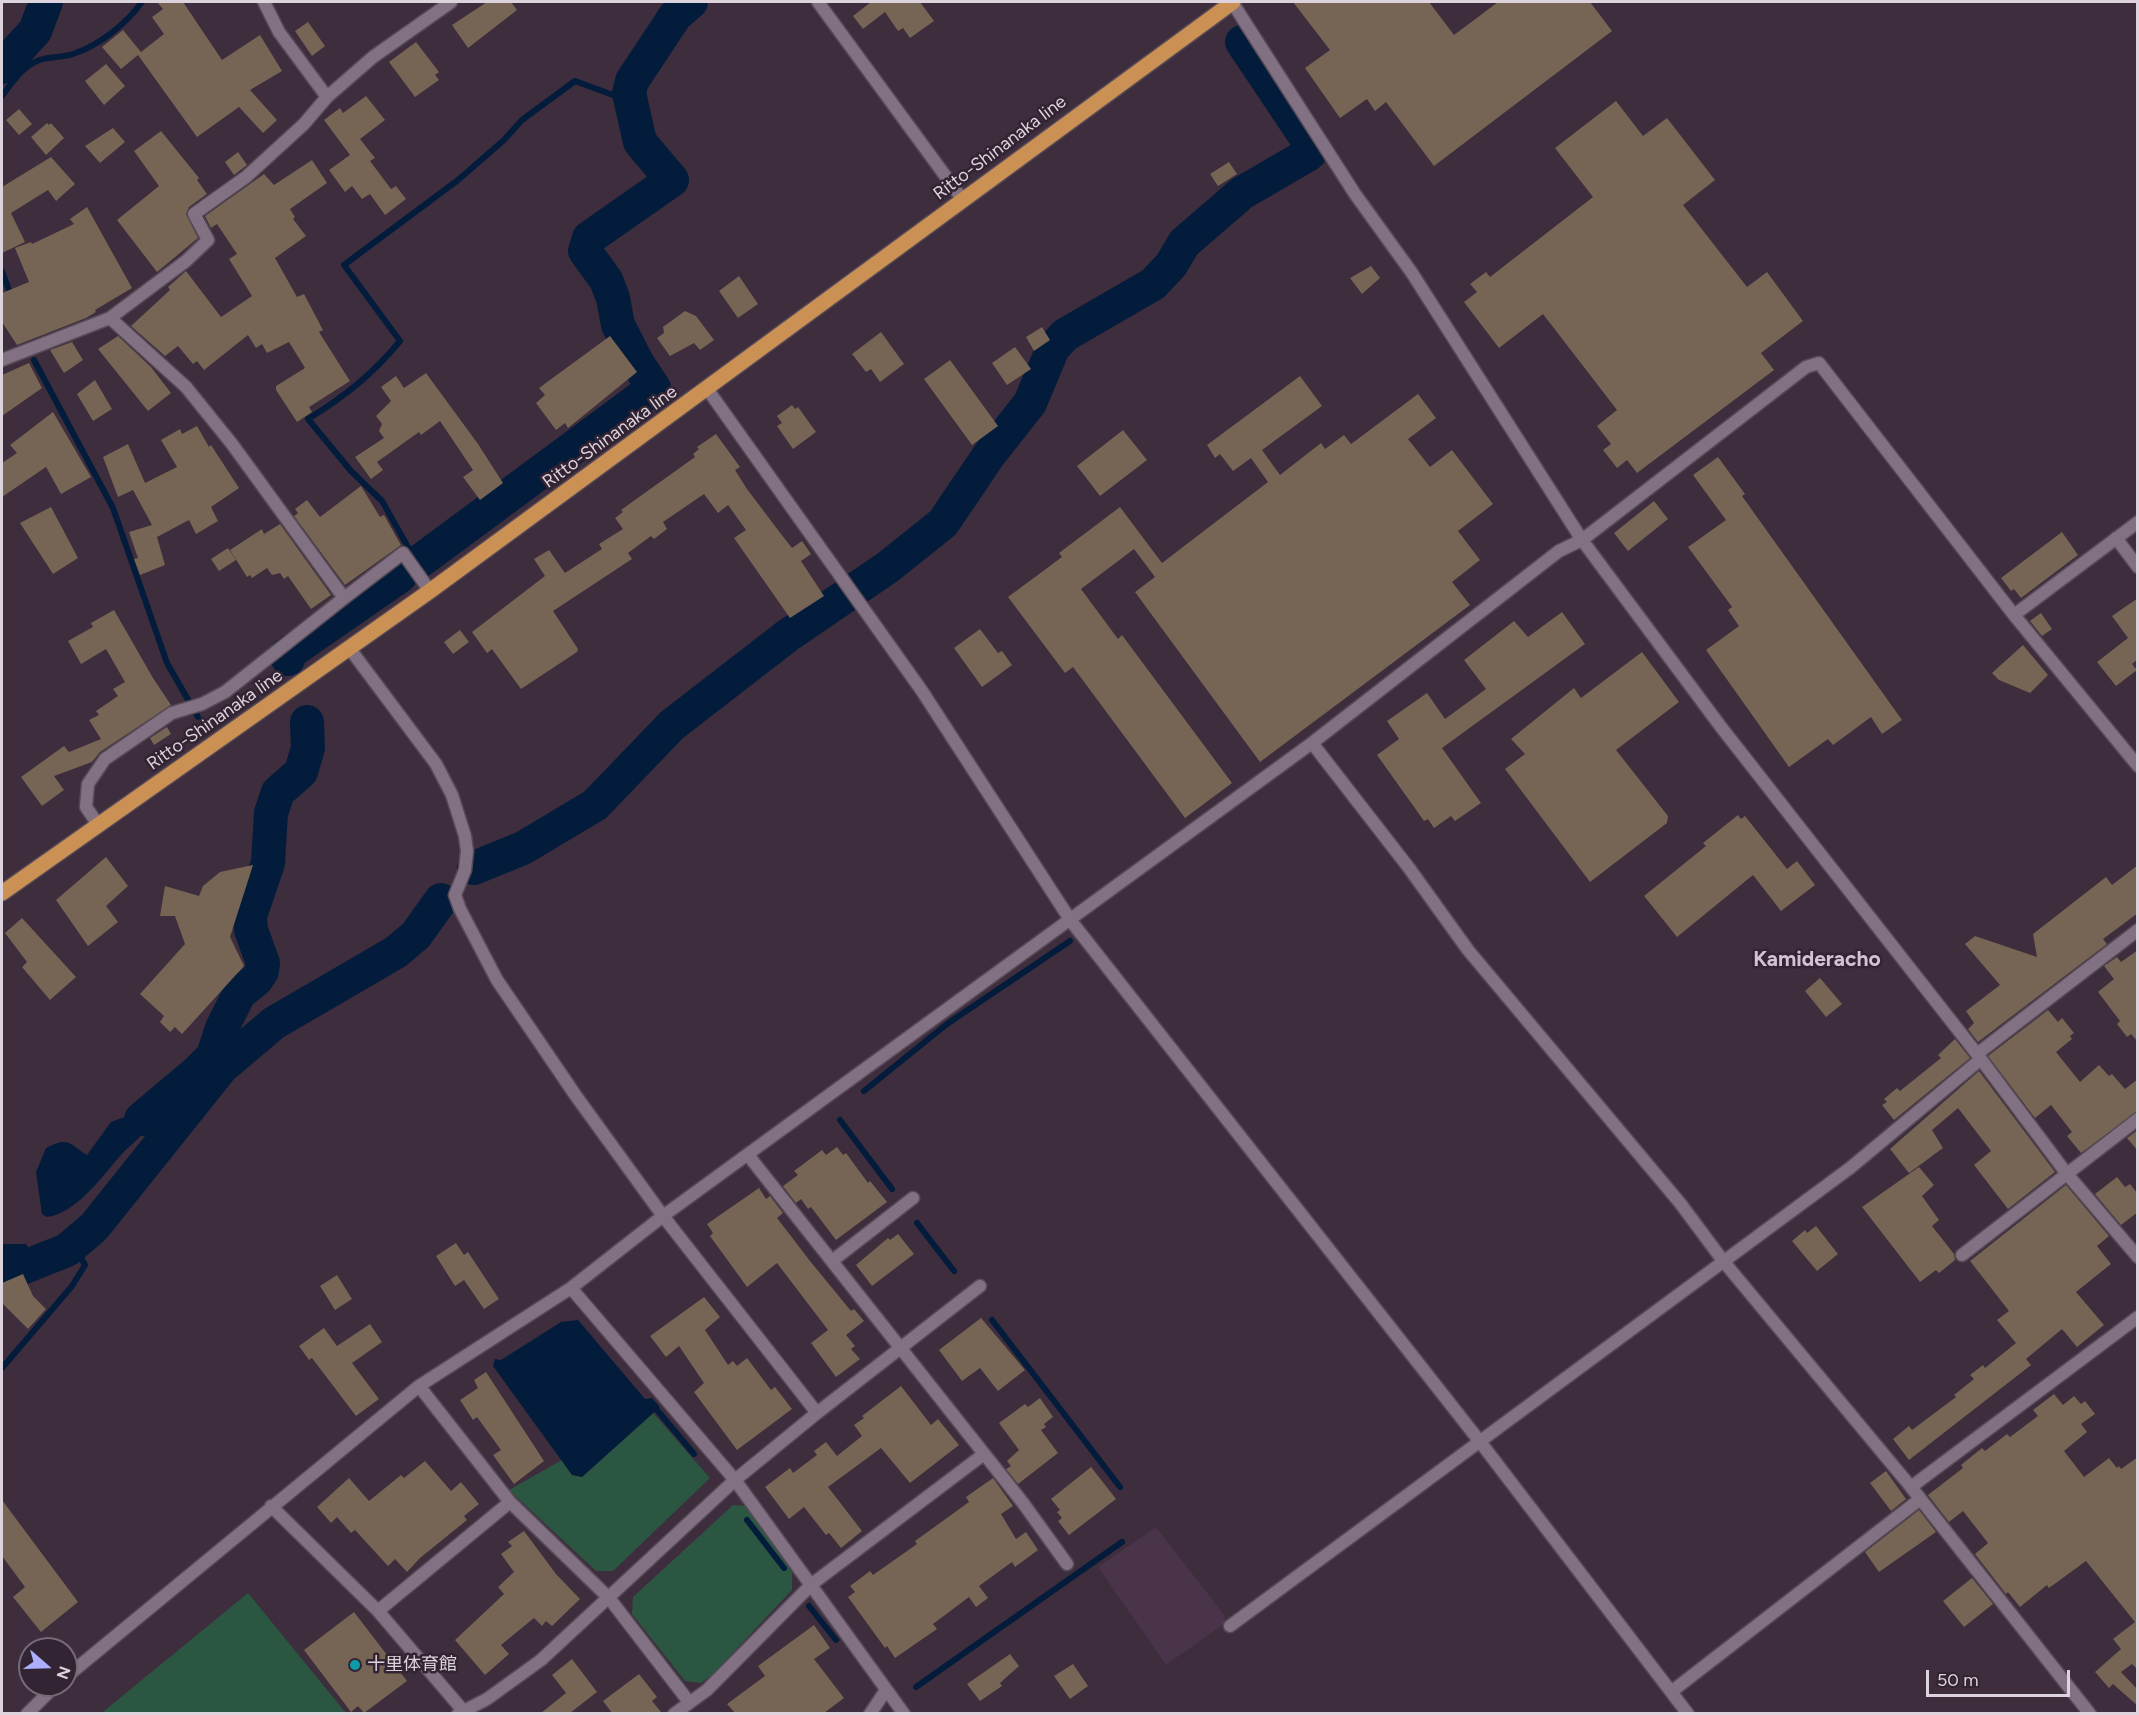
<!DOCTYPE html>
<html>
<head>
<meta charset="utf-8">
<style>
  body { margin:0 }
  #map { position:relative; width:2139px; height:1715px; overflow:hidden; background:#3d2d3d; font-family:Figtree,sans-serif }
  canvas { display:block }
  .frame { position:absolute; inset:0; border:3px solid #ddd3dc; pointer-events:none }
  .north { position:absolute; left:18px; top:1637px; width:60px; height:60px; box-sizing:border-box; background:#322432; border:2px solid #766a76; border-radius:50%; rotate:110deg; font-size:16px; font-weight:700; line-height:24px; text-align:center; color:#ddd3dc }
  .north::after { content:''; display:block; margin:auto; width:21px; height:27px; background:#acaffb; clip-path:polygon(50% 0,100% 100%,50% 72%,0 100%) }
  .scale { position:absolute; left:1926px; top:1670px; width:144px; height:27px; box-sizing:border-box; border:3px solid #ddd3dc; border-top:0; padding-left:8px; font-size:18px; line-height:21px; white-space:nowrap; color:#ddd3dc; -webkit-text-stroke:4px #322432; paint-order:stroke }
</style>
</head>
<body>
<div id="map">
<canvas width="2139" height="1715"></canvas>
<div class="frame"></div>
<div class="north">N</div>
<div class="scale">50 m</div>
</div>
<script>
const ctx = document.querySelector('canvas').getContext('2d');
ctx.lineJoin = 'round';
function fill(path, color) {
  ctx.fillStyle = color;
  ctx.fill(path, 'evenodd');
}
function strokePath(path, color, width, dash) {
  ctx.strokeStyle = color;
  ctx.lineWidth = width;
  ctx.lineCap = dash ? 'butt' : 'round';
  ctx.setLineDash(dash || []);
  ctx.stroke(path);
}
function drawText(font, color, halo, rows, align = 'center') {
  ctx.font = font + ' Figtree,"Noto Sans JP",sans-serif';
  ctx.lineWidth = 5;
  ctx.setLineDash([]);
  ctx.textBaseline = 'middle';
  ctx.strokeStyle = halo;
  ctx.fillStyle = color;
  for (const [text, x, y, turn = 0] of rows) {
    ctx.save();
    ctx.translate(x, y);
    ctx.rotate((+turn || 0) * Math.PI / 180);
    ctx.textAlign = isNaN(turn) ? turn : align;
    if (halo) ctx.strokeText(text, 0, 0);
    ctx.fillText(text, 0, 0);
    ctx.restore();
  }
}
fill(new Path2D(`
  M1156 1527 1225 1616 1224 1624 1166 1665 1098 1567Z`), '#493449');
fill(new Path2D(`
  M653 1413 710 1478 613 1571H596L509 1490 562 1460 572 1475 582 1477Z
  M733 1505 746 1506 792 1572V1590L712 1675 701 1683 685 1681 632 1614 633 1597Z
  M248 1593 346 1713 106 1714 104 1711Z`), '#2b5742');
fill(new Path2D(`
  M138 1112 146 1130C138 1140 128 1147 120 1156 101 1178 76 1213 47 1217L42 1214 36 1172 46 1148C69 1136 69 1144 87 1155L111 1122Z
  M2 1244H26L28 1247 27 1250 2 1261Z
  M578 1320 645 1399 652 1398 660 1407 582 1477 572 1475 493 1366 495 1359 501 1360 561 1322Z`), '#031c3c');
strokePath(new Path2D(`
  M2 96C11 84 22 67 37 61 48 56 62 58 73 54 100 45 126 24 142 2
  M2 271 11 296
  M34 360 113 508 167 663 198 717
  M417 563 382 501 351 471 308 419C344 397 373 374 400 341L344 265 458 180 504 140 522 120 575 81 613 95 629 93
  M864 1091 947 1024 1070 941
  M840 1120 892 1189
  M917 1223 954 1271
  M992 1320 1120 1487
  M2 1368 72 1286 85 1265 74 1245
  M657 1410 694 1454
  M747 1520 784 1568
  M809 1606 836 1640
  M916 1687 1122 1542`), '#031c3c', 6);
strokePath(new Path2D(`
  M2 67 35 31 46 2
  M416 564 654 388 638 364 618 325 613 298 606 280 585 251 589 238 672 180 640 142 629 93 632 81 675 16 691 2
  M288 659 286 655 400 576
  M474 868 523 848 595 805 672 725 787 636 888 567 943 523 989 455 1030 403 1053 348 1065 335 1153 284 1171 265 1184 243 1242 193 1309 154 1313 148 1242 42
  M141 1119 197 1072 213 1056 222 1028 239 994 256 980 262 971 263 963 251 930 250 916 268 863 271 813 278 792 301 772 308 748 307 722
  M2 1276 67 1250 94 1227 222 1067 274 1023 396 952 416 935 441 900`), '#031c3c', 34);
fill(new Path2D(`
  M157 2H183L222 60 260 35 282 71 250 90 277 120 263 133 239 107 197 137 138 55 121 69 102 47 123 30 141 52 164 34 152 17 163 9Z
  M487 2H511L517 10 468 48 452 25Z
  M871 2H920L934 21 910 38 903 28 898 31 885 12 863 29 853 16Z
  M1293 2H1429L1454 35 1498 2H1590L1612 31 1434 166 1386 102 1375 111 1367 99 1340 118 1305 68 1330 50Z
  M308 22 325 46 312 56 295 31Z
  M416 42 439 72 435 75 439 80 415 97 389 62Z
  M106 64 125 86 104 105 85 81Z
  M366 96 385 120 360 139 375 158 370 161 391 189 396 186 406 199 385 215 370 194 362 199 352 186 345 192 329 170 350 155 324 120 340 108 343 113Z
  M1616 101 1643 136 1667 118 1715 180 1683 205 1747 287 1767 272 1803 321 1761 353 1774 370 1637 473 1627 460 1617 468 1603 450 1611 444 1597 426 1617 410 1543 314 1499 348 1464 302 1477 292 1470 284 1486 272 1490 277 1593 197 1555 148Z
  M19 109 32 124 19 135 6 120Z
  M47 123 49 125 51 123 64 138 46 155 31 137Z
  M113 128 125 142 100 163 85 146Z
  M161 131 199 178 197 180 207 194 189 207 186 214 198 238 157 272 117 220 159 186 134 151Z
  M238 152 247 165 234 175 225 162Z
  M51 157 75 184 56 201 48 190 11 213 25 242 2 253V187Z
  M312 160 327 183 290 209 295 217 293 219 306 236 275 258 297 297 304 294 323 330 319 332 350 381 309 407 312 412 297 422 276 390V386L305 368 289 342 267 353 262 344 256 348 248 335 204 370 197 361 193 364 178 346 165 356 131 326 170 290 168 287 186 271 221 317 252 296 229 259 237 254 217 224 211 228 205 216 264 174 274 185Z
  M1229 162 1237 174 1218 186 1210 174Z
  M87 207 132 288 95 310 96 312 86 318 17 345 2 322V293L29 282 15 248 31 242 32 244 74 224 70 219Z
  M1371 266 1380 278 1362 294 1350 278Z
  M739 276 758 304 738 318 719 291Z
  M685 311 696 316 714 340 700 350 694 343 670 356 657 338 664 333 663 327Z
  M1042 327 1050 340 1034 351 1026 337Z
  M881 332 904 364 880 382 871 369 866 372 852 354Z
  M118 336 151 367 171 393 148 411 98 349Z
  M610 336 637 372 568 428 565 423 556 430 536 403 545 395 539 388Z
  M72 342 83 360 64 373 50 350Z
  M1015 347 1031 369 1007 385 992 363Z
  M950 360 998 426 972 445 924 379Z
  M29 363 42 388 2 416V375Z
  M426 373 478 444 503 483 480 500 463 477 473 470 440 421 421 435 419 432 377 462 383 470 371 479 355 457 384 438 379 431 382 424 376 416 391 401 381 387 396 376 404 388Z
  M1300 376 1322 406 1262 450 1280 475 1321 443 1325 449 1344 435 1351 444 1418 394 1436 418 1408 439 1430 467 1452 450 1493 504 1458 531 1480 560 1452 582 1470 605 1260 762 1135 592 1155 577 1134 549 1081 589 1118 639 1122 635 1232 783 1185 818 1073 667 1065 673 1008 597 1062 557 1059 553 1120 507 1162 563 1196 537 1268 482 1251 458 1233 471 1220 454 1215 458 1207 445Z
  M95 380 112 409 93 421 77 394Z
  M792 405 795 409 798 407 816 432 793 449 777 426 782 423 777 416Z
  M53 412 91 477 61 494 46 467 2 497V463L17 453 10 445Z
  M197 426 209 447 211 445 239 488 211 507 218 521 196 534 189 520 157 537 165 565 140 575 134 559 138 558 129 532 152 525 133 490 118 497 103 457 128 444 145 483 177 467 161 440 180 429 182 434Z
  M1123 430 1147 460 1100 496 1077 466Z
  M716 434 740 467 735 470 747 489 778 530 792 548 802 541 811 554 801 561 824 596 790 618 734 538 746 530 728 505 718 513 704 494 663 522 667 529 654 539 651 536 628 553 632 559 553 611 578 649 577 652 521 689 492 649 487 653 472 632 545 576 534 559 549 550 565 573 602 549 599 544 623 529 615 518 623 512 621 510 695 457 693 454 699 449 697 447Z
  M1718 457 1745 494 1742 496 1902 720 1882 734 1871 717 1833 745 1828 739 1789 767 1706 650 1739 626 1728 610 1732 607 1688 547 1726 520 1693 475Z
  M361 486 380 517 384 515 401 545 345 585 294 516 298 513 295 509 307 500 320 517Z
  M1654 501 1668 519 1628 551 1614 533Z
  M51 507 78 558 53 574 20 523Z
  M280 524 331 595 311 609 288 576 284 579 280 573 272 575 267 568 252 578 250 575 247 577 230 550 262 529 264 534Z
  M2062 532 2078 555 2021 598 2014 589 2011 591 2001 578Z
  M228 548 236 560 219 571 211 559Z
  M2138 598V659L2132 664 2137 670 2116 686 2097 662 2128 638 2112 616Z
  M114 610 153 678 171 705 100 752 92 762 54 776 64 790 42 806 21 777 64 746 69 752 101 739 89 720 99 715 96 711 118 696 113 689 125 682 106 649 81 664 68 641 93 627 91 623Z
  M1562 612 1585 644 1442 748 1481 803 1455 821 1451 816 1434 828 1428 819 1424 821 1377 755 1399 739 1387 721 1427 693 1445 719 1486 689 1464 660 1514 621 1528 637Z
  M2041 613 2052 629 2042 636 2030 621Z
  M980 629 998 653 1002 651 1012 665 982 687 954 648Z
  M460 630 469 642 453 654 444 642Z
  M2023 645 2048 675 2030 693 1999 680 1992 673Z
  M1642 652 1679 702 1616 750 1668 816 1667 823 1590 882 1505 769 1525 754 1511 739 1574 688 1581 698Z
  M167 727 171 734 154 745 150 738Z
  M1738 815 1741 819 1745 816 1787 869 1797 861 1815 885 1781 911 1753 875 1677 937 1644 896 1706 846 1703 843Z
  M106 857 128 886 106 906 118 922 88 946 56 900Z
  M253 865 230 937 244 966 182 1034 175 1027 170 1032 160 1022 164 1016 140 994 185 944 175 916H160L165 886 199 896 203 886 220 872Z
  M2138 865V913L2103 939 2107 944 1978 1042 1968 1029 1974 1023 1966 1011 2000 985 1965 944 1975 936 2037 957 2033 934 2106 877 2112 885Z
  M22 918 76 977 50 1000 22 967 27 962 5 933Z
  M2138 950V1042L2131 1034 2127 1037 2117 1024 2120 1021 2098 992 2114 979 2104 966 2117 957 2121 962Z
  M1820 978 1842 1004 1826 1017 1805 991Z
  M2048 1010 2058 1022 2062 1018 2074 1033 2070 1036 2072 1039 2056 1052 2080 1082 2099 1065 2109 1076 2112 1074 2125 1089 2138 1079V1111L2081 1153 2067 1136 2072 1132 2051 1105 2035 1118 1988 1056Z
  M1955 1039 1970 1058 1894 1120 1882 1105 1887 1102 1884 1099 1897 1088 1900 1091 1941 1058 1938 1055Z
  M1979 1071 2055 1172 2008 1209 1974 1165 1991 1151 1958 1108 1932 1130 1943 1148 1909 1173 1890 1149Z
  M2138 1130V1151L2127 1138Z
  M837 1147 843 1155 846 1153 868 1183 870 1181 887 1202 836 1240 811 1207 808 1209 801 1199 796 1203 783 1186 798 1175 794 1171 822 1150 826 1155Z
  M1919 1167 1934 1185 1922 1196 1939 1220 1932 1226 1954 1254 1955 1260 1939 1273 1936 1270 1920 1282 1862 1207Z
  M2117 1177 2125 1187 2130 1184 2138 1194V1212L2121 1225 2095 1194Z
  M2066 1185 2109 1236 2097 1246 2111 1264 2076 1292 2104 1325 2077 1347 2062 1329 2026 1359 2031 1365 1909 1460 1893 1439 1909 1426 1912 1430 1956 1397 1954 1395 1974 1379 1970 1375 1983 1365 1985 1368 2016 1343 1997 1320 2009 1311 1970 1261Z
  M759 1188 766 1199 770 1196 783 1213 777 1218 810 1261 851 1311 854 1309 864 1321 846 1335 855 1346 851 1349 860 1359 836 1377 811 1343 828 1330 777 1263 747 1287 710 1236 713 1233 707 1224Z
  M1816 1226 1838 1254 1817 1271 1792 1241 1805 1230 1807 1233Z
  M898 1234 914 1254 872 1286 856 1265 888 1238 890 1240Z
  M456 1243 464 1255 468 1252 499 1299 484 1309 464 1280 455 1286 436 1256Z
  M23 1274 33 1296 46 1309 28 1329 2 1303V1283Z
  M337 1275 352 1299 335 1310 320 1286Z
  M704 1297 720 1317 705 1330 728 1365 733 1361 737 1366 747 1358 771 1390 775 1387 792 1409 737 1450 694 1392 704 1383 679 1346 666 1357 650 1336Z
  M981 1318 1025 1370 998 1391 980 1368 962 1381 939 1350Z
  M370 1324 382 1342 352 1363 379 1399 356 1416 312 1358 309 1360 299 1346 324 1328 337 1346Z
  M486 1372 544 1461 514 1484 493 1455 501 1450 477 1417 473 1420 460 1400 478 1388 474 1380Z
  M901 1386 931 1425 938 1419 959 1445 910 1483 881 1448 828 1487 862 1531 841 1548 829 1533 826 1535 804 1507 789 1519 765 1487 790 1468 793 1473 817 1455 814 1451 826 1442 837 1456 862 1436 854 1425 864 1418 862 1416Z
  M2054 1394 2063 1405 2074 1396 2081 1404 2085 1401 2095 1414 2081 1424 2087 1432 2064 1451 2084 1477 2109 1458 2117 1468 2119 1466 2121 1469 2138 1457V1670L2132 1664 2121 1672 2138 1690V1706L2113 1684 2109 1688 2095 1672 2121 1649 2113 1639 2135 1622 2086 1561 2049 1588 2047 1585 2020 1607 2008 1592 2006 1594 1975 1554 1988 1543 1963 1511 1949 1522 1928 1495 1963 1468 1961 1465 1982 1448 1985 1451 2007 1434 2010 1437 2038 1416 2033 1410Z
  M1040 1398 1053 1417 1044 1424 1046 1427 1041 1430 1058 1453 1018 1484 1006 1469 1011 1466 1007 1461 1019 1450 999 1423 1025 1404 1028 1407Z
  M425 1461 451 1491 461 1482 479 1504 464 1516 467 1520 420 1558 407 1572 395 1559 388 1566 355 1530 351 1533 337 1517 331 1523 317 1507 349 1478 369 1501 401 1475 404 1478Z
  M1091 1467 1116 1499 1069 1535 1058 1521 1062 1518 1057 1512 1060 1510 1051 1499Z
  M1886 1471 1906 1499 1891 1511 1870 1483Z
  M993 1478 1013 1506 1001 1514 1016 1539 1026 1532 1038 1550 1015 1567 1012 1562 979 1586 988 1598 976 1607 969 1597 933 1624 937 1629 895 1658 887 1646 885 1648 848 1597 855 1592 850 1586 870 1571 873 1575 917 1544 915 1541 969 1502 966 1497Z
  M2 1500 78 1602 41 1632 13 1597 25 1587 2 1556Z
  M1919 1510 1936 1532 1879 1572 1865 1552Z
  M524 1531 556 1574 580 1599 552 1626 546 1621 542 1626 534 1618 501 1645 509 1654 485 1675 455 1640 504 1594 498 1587 514 1572 501 1554 512 1546 508 1542Z
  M1972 1578 1993 1604 1964 1627 1943 1601Z
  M354 1612 407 1681 364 1713 358 1706 351 1712 304 1650Z
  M814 1625 830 1648 814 1659 844 1698 824 1713H735L727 1704 765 1676 758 1666Z
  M1010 1654 1019 1666 1000 1683 1002 1686 980 1701 967 1684Z
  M572 1659 597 1692 570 1713H541L566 1693 552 1675Z
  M1073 1664 1088 1686 1070 1699 1054 1676Z
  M639 1674 657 1697 652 1701 662 1713H612L603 1701Z`), '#766554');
const minor = new Path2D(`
  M264 2 279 32 327 97
  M1232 2 1355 194 1412 273 1582 540 1721 727 1977 1054 2067 1174 2138 1257
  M110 318 186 387 232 444 344 598 403 553 430 591
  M2 360 110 318 186 261 208 240 194 214 246 177 304 124 327 97 373 57 451 2
  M708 390 922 691 1071 921 1481 1443 1688 1714
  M2116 538 2138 567
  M2014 615 2138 522
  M350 649 436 764 452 795 465 836 467 851 465 870 455 895 460 909 497 980 576 1096 663 1216 817 1413 735 1480 541 1660 487 1699 458 1714
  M1312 743 1409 868 1468 950 1680 1203 1724 1262 1911 1487 2090 1714
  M99 826 86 807 88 784 105 759 172 713 202 704 225 692 344 598
  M1977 1054 2138 930
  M748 1155 1023 1503 1067 1564
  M1962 1255 2138 1119
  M832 1261 913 1198
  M571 1288 735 1480 904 1714
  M419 1386 510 1502 609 1598 689 1702
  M817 1413 980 1286
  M1911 1487 2138 1317
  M271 1506 378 1611 466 1714
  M378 1611 510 1502
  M1230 1626 1850 1168 1981 1059
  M66 1677 419 1386 571 1288 663 1216 1312 743 1559 551 1582 540 1806 367 1819 363 2014 615 2138 766
  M1671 1692 1919 1500
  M27 1714 56 1685
  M674 1714 707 1690 812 1584 984 1454
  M870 1714 886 1690`);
const tertiary = new Path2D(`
  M818 2 963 200`);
const primary = new Path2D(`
  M2 893 430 591 1233 2`);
strokePath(minor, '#574a57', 15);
strokePath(tertiary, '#574a57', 15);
strokePath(primary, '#574a57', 18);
strokePath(minor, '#827182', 12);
strokePath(tertiary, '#827182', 12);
strokePath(primary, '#cb9053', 15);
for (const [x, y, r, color] of [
  [355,1665,6,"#0f9aa8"]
]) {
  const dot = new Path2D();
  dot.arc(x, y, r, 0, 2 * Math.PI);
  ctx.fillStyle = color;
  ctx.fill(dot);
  strokePath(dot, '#322432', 2);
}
drawText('18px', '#ddd3dc', '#322432', [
  ["Ritto-Shinanaka line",1000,148,-37],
  ["Ritto-Shinanaka line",610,437,-36],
  ["Ritto-Shinanaka line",215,720,-35]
]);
drawText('18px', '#ddd3dc', '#322432', [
  ["十里体育館",367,1665]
], 'left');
drawText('bold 21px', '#d4c1d3', '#322432', [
  ["Kamideracho",1817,960]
]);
</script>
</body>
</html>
